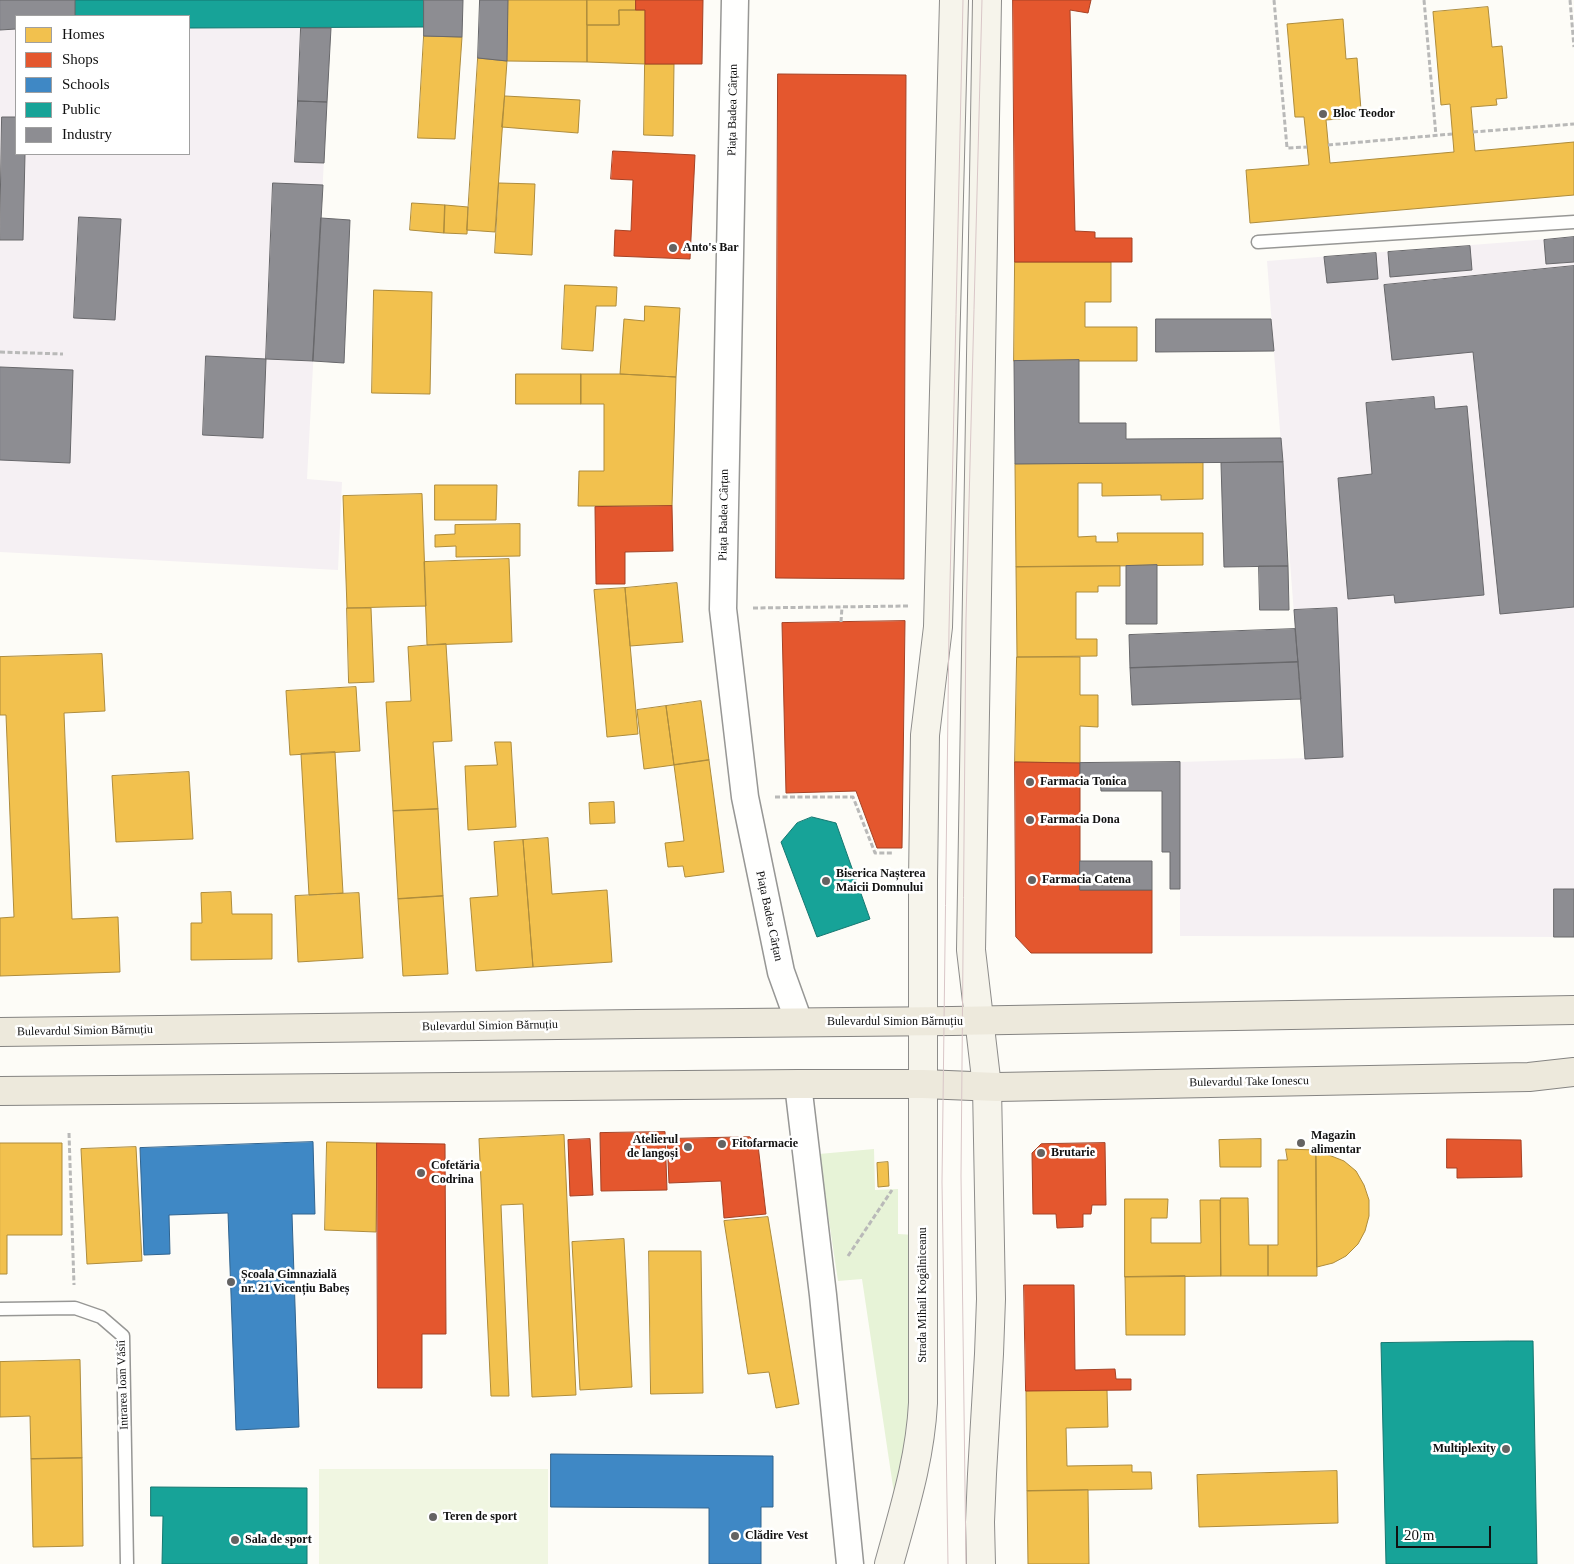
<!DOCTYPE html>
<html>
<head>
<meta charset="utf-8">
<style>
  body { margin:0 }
  #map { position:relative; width:1574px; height:1564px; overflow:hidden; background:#fdfcf7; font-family:"Times New Roman",serif }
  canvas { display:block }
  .legend { position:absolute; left:15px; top:15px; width:175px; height:140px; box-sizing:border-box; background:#fff; border:1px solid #a0a0a0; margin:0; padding:6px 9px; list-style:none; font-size:15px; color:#111 }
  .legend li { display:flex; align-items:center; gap:10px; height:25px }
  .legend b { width:25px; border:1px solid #a0a0a0 }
  .scale { position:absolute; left:1396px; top:1526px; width:95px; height:22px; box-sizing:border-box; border:2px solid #111; border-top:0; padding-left:6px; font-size:15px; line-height:18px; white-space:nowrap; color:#111; -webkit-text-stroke:4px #fff; paint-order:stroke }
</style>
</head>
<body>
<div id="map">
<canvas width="1574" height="1564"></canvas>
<ul class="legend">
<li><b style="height:14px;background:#f2c14e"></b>Homes</li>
<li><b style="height:14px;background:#e4572e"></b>Shops</li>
<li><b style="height:14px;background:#3f88c5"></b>Schools</li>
<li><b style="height:14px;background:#17a398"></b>Public</li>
<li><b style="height:14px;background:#8d8d92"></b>Industry</li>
</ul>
<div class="scale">20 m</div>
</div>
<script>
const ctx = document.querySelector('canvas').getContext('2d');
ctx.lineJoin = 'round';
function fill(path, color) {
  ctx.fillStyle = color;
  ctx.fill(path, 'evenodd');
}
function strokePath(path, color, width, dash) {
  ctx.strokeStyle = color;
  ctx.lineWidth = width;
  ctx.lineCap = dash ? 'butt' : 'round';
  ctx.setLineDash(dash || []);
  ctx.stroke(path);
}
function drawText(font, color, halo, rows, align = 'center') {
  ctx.font = font + ' "Times New Roman",serif';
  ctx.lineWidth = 5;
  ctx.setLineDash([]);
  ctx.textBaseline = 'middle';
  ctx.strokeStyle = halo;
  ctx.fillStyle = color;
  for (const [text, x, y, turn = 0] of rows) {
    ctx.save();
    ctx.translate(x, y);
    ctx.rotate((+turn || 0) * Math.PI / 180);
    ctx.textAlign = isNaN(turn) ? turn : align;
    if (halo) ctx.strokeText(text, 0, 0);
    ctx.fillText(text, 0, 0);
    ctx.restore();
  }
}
fill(new Path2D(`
  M0 0H424V27L331 28 307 479 342 482 338 570 0 552ZM16 16H189V154H16Z
  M1574 237V937L1180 936V762L1305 758 1267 261Z`), '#f5f0f3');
fill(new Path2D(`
  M874 1149 875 1190 898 1189V1234L915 1235V1411L895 1500 862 1279 838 1281 819 1154Z`), '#e7f3d7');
fill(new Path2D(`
  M319 1469H548V1564H319Z`), '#f0f6e1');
const homes = new Path2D(`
  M508 0H587V62L507 61Z
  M587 0H636V10H619V25H587Z
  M1488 7 1492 47 1502 46 1507 98 1496 99 1497 105 1471 107 1475 151 1574 142V195L1250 223 1246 170 1309 165 1304 117H1295L1287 24 1343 19 1346 59 1357 58 1361 110 1351 111V118L1326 120 1330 163 1454 152 1450 104 1441 105 1433 12Z
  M619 10H645V64L587 62V25H619Z
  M424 36 462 37 455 139 418 138Z
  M478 58 507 61 495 232 467 230Z
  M645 64H674L673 136 644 135Z
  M505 96 580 100 578 133 502 127Z
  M499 183 535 184 532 255 495 253Z
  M412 203 445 205 444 233 410 230Z
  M445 205 468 207 467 234 444 233Z
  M1015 262H1111V302H1085V327H1137V361H1014Z
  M565 285 617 287 616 306H596L593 351 562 349Z
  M374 290 432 292 430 394 372 393Z
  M645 306 680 308 676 377 620 374 624 319 644 321Z
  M516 374H581V404H516Z
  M581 374H620L676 377 672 506H578L579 471H604V404H581Z
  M1203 463V499L1161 500V495L1102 496V483H1078V537L1096 536V542H1118L1117 533H1203V565L1016 567 1015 464Z
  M435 485H497L496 520H435Z
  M422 494 426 606 347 608 343 496Z
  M520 524V556L456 557V546L435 547V535L455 534V525Z
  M509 559 512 642 427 645 424 562Z
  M1120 566V586H1098V592H1076V639H1097V656L1017 657 1016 567Z
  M677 583 683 642 630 646 625 588Z
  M625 588 638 734 607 737 594 590Z
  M347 608H371L374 682 349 683Z
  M446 644 452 741 433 742 438 809 393 811 386 702 411 701 408 647Z
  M102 654 105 711 64 713 72 919 118 917 120 972 0 976V918L14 917 6 715H0V657Z
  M1017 657H1080V695H1098V727L1080 726V763L1015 762Z
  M356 687 360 751 290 755 286 691Z
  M701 701 709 760 674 765 666 706Z
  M666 706 674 765 644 769 637 710Z
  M495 742H511L516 827 468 830 465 766 497 765Z
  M335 752 343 893 309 895 301 754Z
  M709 760 724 872 685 877 683 866 668 867 665 843 684 841 674 765Z
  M189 772 193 839 116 842 112 776Z
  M614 802 615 823 590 824 589 803Z
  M438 809 443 896 398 899 393 811Z
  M548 838 552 894 607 890 612 962 533 967 523 840Z
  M523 840 533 967 476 971 470 898 498 896 494 842Z
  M231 892 232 914H272V959L191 960V923H202L201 893Z
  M359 893 363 958 298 962 295 896Z
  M443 896 448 974 403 976 398 899Z
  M564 1135 576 1395 532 1397 523 1204 501 1205 509 1396H491L479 1139Z
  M1261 1139V1167H1220L1219 1140Z
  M327 1142 377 1143 376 1232 325 1230Z
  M0 1143H62V1235H7V1274H0Z
  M136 1147 142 1261 87 1264 81 1149Z
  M1286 1149 1316 1150 1317 1276H1268V1245H1278V1160H1287Z
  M1316 1150 1344 1161 1356 1171 1364 1185 1369 1200V1216L1365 1231 1358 1244 1346 1256 1333 1263 1317 1267Z
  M888 1162 889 1186 878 1187 877 1163Z
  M1221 1198H1248L1249 1245H1268V1276H1221Z
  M1125 1199H1168L1167 1218H1151V1243H1201L1200 1200H1220L1221 1276 1125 1277Z
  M768 1217 799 1404 776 1408 769 1372 748 1374 724 1221Z
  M624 1239 632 1387 580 1390 572 1242Z
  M649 1251H701L703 1393 651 1394Z
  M1185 1276V1335H1126L1125 1277Z
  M80 1360 82 1458 31 1459 30 1416 0 1417V1362Z
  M1107 1390 1108 1427 1066 1428 1067 1466 1132 1465V1472H1151L1152 1489 1027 1491 1026 1391Z
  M82 1458 83 1546 33 1547 31 1459Z
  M1337 1471 1338 1523 1199 1527 1197 1475Z
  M1088 1490 1089 1564H1028L1027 1491Z`);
fill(homes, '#f2c14e');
strokePath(homes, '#ae8c3c', 1);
const shops = new Path2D(`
  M636 0H703L702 64H645V10H636Z
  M1013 0H1091L1088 13 1070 10 1075 231 1095 232V238H1132V262H1015Z
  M778 74 906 75 904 579 776 578Z
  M613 151 695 155 690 259 614 256 615 230 631 231 633 180 611 179Z
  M672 506 673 551 625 552V584H596L595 507Z
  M905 621 902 848H877L856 791 786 793 782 623Z
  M1015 762 1080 763V890H1152V953H1031L1016 937Z
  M665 1132 667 1190 601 1191 600 1133Z
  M750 1137 758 1145 766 1214 724 1218 721 1181 669 1183 667 1139Z
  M590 1139 593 1195 570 1196 568 1140Z
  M1447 1139 1521 1140 1522 1177 1457 1178V1168H1447Z
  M377 1143 445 1144 446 1334H422V1388H378Z
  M1105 1143 1106 1205H1092L1091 1214H1083V1227L1057 1228 1056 1214H1033L1032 1153 1041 1144Z
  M1024 1285H1074L1075 1370 1115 1369 1116 1379H1131V1390L1026 1391Z`);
fill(shops, '#e4572e');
strokePath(shops, '#a54225', 1);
const schools = new Path2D(`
  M313 1142 315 1214H292L299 1427 236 1430 228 1213 169 1215 170 1254 144 1255 140 1148Z
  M551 1454 773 1456V1507H761V1564H709V1508L551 1507Z`);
fill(schools, '#3f88c5');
strokePath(schools, '#31648f', 1);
const public = new Path2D(`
  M75 0H424V27L189 28V16H75Z
  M812 817 836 823 870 919 817 937 781 842 797 823Z
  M1510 1341H1533L1537 1564H1386L1381 1343Z
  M151 1487 307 1488V1564H162L163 1516H151Z`);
fill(public, '#17a398');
strokePath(public, '#157770', 1);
const industry = new Path2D(`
  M0 0H75V16H16V29L0 30Z
  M424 0H463L462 37 424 36Z
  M480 0H508L507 61 478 58Z
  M301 28H331L327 102 298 101Z
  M298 101 327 102 324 163 295 162Z
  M2 117H16V154H25L23 240H0Z
  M273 183 323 185 313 361 266 359Z
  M79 217 121 219 115 320 74 318Z
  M321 218 350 220 344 363 313 361Z
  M1574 237V262L1546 264 1544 240Z
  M1470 246 1472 270 1390 277 1388 252Z
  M1376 253 1378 279 1327 283 1324 257Z
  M1574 266V607L1500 614 1473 352 1392 360 1384 285Z
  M1156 319H1271L1274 351 1156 352Z
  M206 356 266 359 263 438 203 435Z
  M1079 360V423H1126V439L1281 438 1283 462 1015 464 1014 361Z
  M0 367 73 370 70 463 0 460Z
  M1434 397 1435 409 1467 406 1484 595 1395 603 1394 595 1348 599 1338 478 1372 474 1366 403Z
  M1283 462 1288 566 1224 567 1221 463Z
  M1157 565V624H1126V566Z
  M1259 566H1288L1289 610H1260Z
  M1337 608 1343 757 1305 759 1294 610Z
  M1295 629 1298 662 1130 668 1129 635Z
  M1298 662 1301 699 1132 705 1130 668Z
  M1180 762V889H1170V852H1162V791H1101L1100 781 1080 780V763Z
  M1080 861H1152V890H1080Z
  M1554 889H1574V937H1554Z`);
fill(industry, '#8d8d92');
strokePath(industry, '#68686b', 1);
const lane = new Path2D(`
  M1258 242 1574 222
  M0 1309 75 1308 101 1317 123 1336 127 1564`);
const street = new Path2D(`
  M735 0 723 609 745 797 781 972 799 1022
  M798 1084 823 1295 850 1564`);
const secondary = new Path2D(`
  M889 1564C904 1509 920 1460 923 1403V880L925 735 938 627 954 0
  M981 1564 980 1522 982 1474 989 1354 991 1299 987 1087 971 950 987 0`);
const primary = new Path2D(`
  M0 1032 637 1024 952 1021 1574 1010
  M0 1091 798 1084H923L997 1087 1529 1077 1574 1072`);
strokePath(lane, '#979795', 15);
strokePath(street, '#979795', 29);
strokePath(secondary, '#8e8d8b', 30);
strokePath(primary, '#858482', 30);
strokePath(new Path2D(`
  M1274 0 1287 148 1307 147
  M1424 0 1436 136
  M1570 0 1574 47
  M1473 132 1574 124
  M1328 145 1452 134
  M0 352 63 354
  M753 608 909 606
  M841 622 842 607
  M775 797H853L875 853H893
  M69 1133 74 1285
  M848 1256 892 1190`), '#b9b9b8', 3, [5, 2.5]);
strokePath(lane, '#fffffe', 12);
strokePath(street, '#fffffe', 26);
strokePath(secondary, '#f6f4eb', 28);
strokePath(primary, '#ede9dc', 28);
strokePath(new Path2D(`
  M948 1564 942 1182 949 629 963 0
  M966 1564 961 1176 966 619 982 0`), '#d9c6c7', 1);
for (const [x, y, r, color] of [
  [1323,114,5,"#646362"],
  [673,248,5,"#646362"],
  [1030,782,5,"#646362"],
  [1030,820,5,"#646362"],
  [1032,880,5,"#646362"],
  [826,881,5,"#646362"],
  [1301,1143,5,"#646362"],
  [722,1144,5,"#646362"],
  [688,1147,5,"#646362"],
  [1041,1153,5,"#646362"],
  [421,1173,5,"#646362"],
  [231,1282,5,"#646362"],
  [1506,1449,5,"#646362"],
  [433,1517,5,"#646362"],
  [735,1536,5,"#646362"],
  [235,1540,5,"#646362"]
]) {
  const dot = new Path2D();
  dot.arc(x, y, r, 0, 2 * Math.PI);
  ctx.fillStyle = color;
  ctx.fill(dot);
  strokePath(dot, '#fff', 2);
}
drawText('12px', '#111', '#fff', [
  ["Piața Badea Cârțan",733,110,-89],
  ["Piața Badea Cârțan",724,515,-89],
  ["Piața Badea Cârțan",769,916,78],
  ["Bulevardul Simion Bărnuțiu",895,1022],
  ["Bulevardul Simion Bărnuțiu",490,1026,-1],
  ["Bulevardul Simion Bărnuțiu",85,1031,-1],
  ["Bulevardul Take Ionescu",1249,1082,-1],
  ["Strada Mihail Kogălniceanu",923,1295,-90],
  ["Intrarea Ioan Văsîi",123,1385,-92]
]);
drawText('bold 12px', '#111', '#fff', [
  ["Bloc Teodor",1333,114],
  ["Anto's Bar",683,248],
  ["Farmacia Tonica",1040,782],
  ["Farmacia Dona",1040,820],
  ["Biserica Nașterea",836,874],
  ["Maicii Domnului",836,888],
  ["Farmacia Catena",1042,880],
  ["Magazin",1311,1136],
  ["alimentar",1311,1150],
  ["Atelierul",678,1140,"right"],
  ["de langoși",678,1154,"right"],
  ["Fitofarmacie",732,1144],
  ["Brutarie",1051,1153],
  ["Cofetăria",431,1166],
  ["Codrina",431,1180],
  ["Școala Gimnazială",241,1275],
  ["nr. 21 Vicențiu Babeș",241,1289],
  ["Multiplexity",1496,1449,"right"],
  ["Teren de sport",443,1517],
  ["Clădire Vest",745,1536],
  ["Sala de sport",245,1540]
], 'left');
</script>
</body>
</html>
